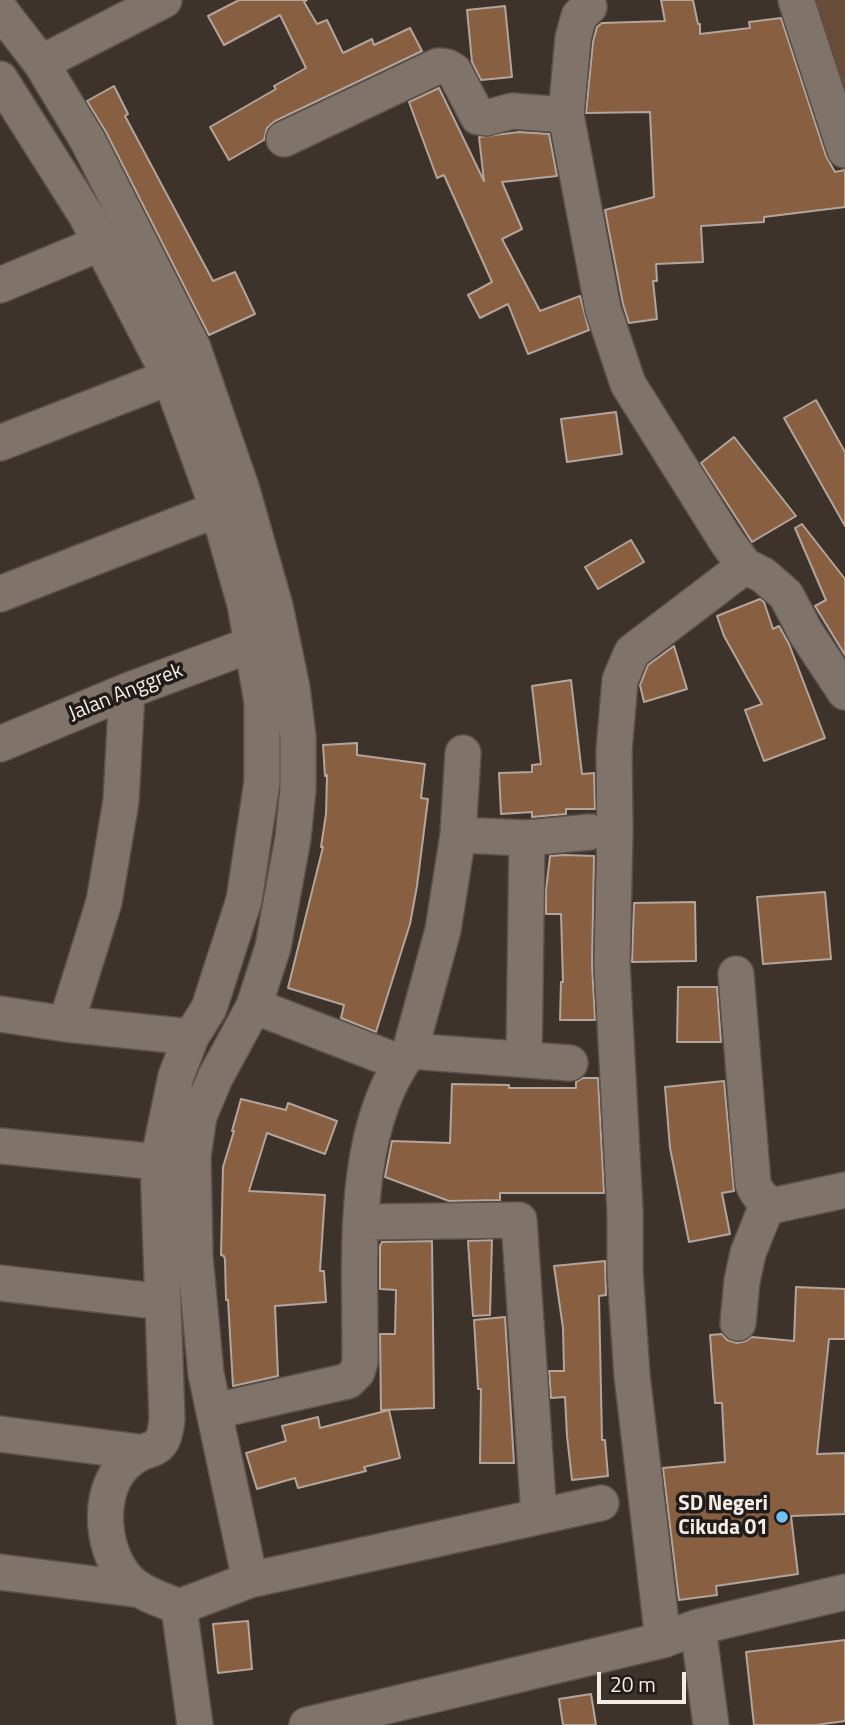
<!DOCTYPE html>
<html>
<head>
<meta charset="utf-8">
<style>
  body { margin:0 }
  #map { position:relative; width:845px; height:1725px; overflow:hidden; background:#3e332b; font-family:"Titillium Web",sans-serif }
  canvas { display:block }
  .scale { position:absolute; left:597px; top:1672px; width:89px; height:32px; box-sizing:border-box; border:4px solid #f3ece7; border-top:0; padding-left:9px; font-size:21px; line-height:24px; white-space:nowrap; color:#f3ece7; -webkit-text-stroke:5px #211c19; paint-order:stroke }
</style>
</head>
<body>
<div id="map">
<canvas width="845" height="1725"></canvas>
<div class="scale">20 m</div>
</div>
<script>
const ctx = document.querySelector('canvas').getContext('2d');
ctx.lineJoin = 'round';
function fill(path, color) {
  ctx.fillStyle = color;
  ctx.fill(path, 'evenodd');
}
function strokePath(path, color, width, dash) {
  ctx.strokeStyle = color;
  ctx.lineWidth = width;
  ctx.lineCap = dash ? 'butt' : 'round';
  ctx.setLineDash(dash || []);
  ctx.stroke(path);
}
function drawText(font, color, halo, rows, align = 'center') {
  ctx.font = font + ' "Titillium Web",sans-serif';
  ctx.lineWidth = 7;
  ctx.setLineDash([]);
  ctx.textBaseline = 'middle';
  ctx.strokeStyle = halo;
  ctx.fillStyle = color;
  for (const [text, x, y, turn = 0] of rows) {
    ctx.save();
    ctx.translate(x, y);
    ctx.rotate((+turn || 0) * Math.PI / 180);
    ctx.textAlign = isNaN(turn) ? turn : align;
    if (halo) ctx.strokeText(text, 0, 0);
    ctx.fillText(text, 0, 0);
    ctx.restore();
  }
}
fill(new Path2D(`
  M798 0H845V146Z`), '#694c37');
const building = new Path2D(`
  M239 0H307L304 2 317 24 327 20 343 53 372 39 374 45 410 28 422 51 275 121 267 128 264 140 229 160 210 127 276 89 274 86 306 68 280 15 224 45 208 16Z
  M661 0H693L698 24H700V34L750 28 749 22 781 18 826 156 835 172 845 170V207L764 217V222L701 226 703 262 656 264 657 281H653L657 319 629 323 623 304 605 210 654 197 650 112 586 113 593 42 597 27 602 23 665 21Z
  M505 6 512 77 481 80 472 62 467 10Z
  M114 86 128 114 125 116 213 281 235 272 255 314 209 335 106 132 87 101Z
  M439 88 484 181 479 137 519 132 549 134 557 176 502 182 522 229 502 239 540 311 580 296 589 330 528 354 508 304 480 318 468 295 492 282 444 175 437 178 409 102Z
  M816 400 845 452V526L784 418Z
  M616 412 622 454 567 462 561 419Z
  M734 437 796 516 752 542 701 463Z
  M802 524 845 579V655L815 606 826 600 795 528Z
  M631 540 644 562 598 589 585 567Z
  M760 599 764 602 773 629 779 626 789 644 825 738 764 761 745 710 762 704 724 636 717 616Z
  M674 646 687 689 644 702 640 685 648 665Z
  M571 680 582 774 594 773 595 809H566V814L532 817V812L501 814 499 773 532 772V765L541 764 532 686Z
  M357 743V755L425 764 421 798 428 799 417 886 410 924 376 1032 341 1018 344 1005 288 988 323 847H321L326 814 327 775 325 776 323 745Z
  M564 855 594 856 592 964 595 1020H560L561 982H563L561 914H546V890L550 856Z
  M825 892 831 959 763 964 757 897Z
  M695 902 696 961 632 962 634 903Z
  M678 987H717L721 1042H677Z
  M583 1078H598L604 1193H500V1200L449 1201 385 1177 392 1141 450 1143 452 1084 509 1085V1088H576V1082Z
  M724 1081 734 1191 722 1193 730 1234 689 1242 670 1148 665 1087Z
  M241 1099 286 1110 288 1103 337 1121 325 1154 267 1133 249 1191 325 1195 320 1271H324L326 1302 275 1306 278 1376 233 1386 228 1300H226L225 1260 224 1256 221 1255 223 1167 234 1131H232Z
  M492 1240 490 1315 473 1316 468 1241Z
  M432 1241 434 1408 381 1410 380 1334H395L396 1290 380 1289V1246L382 1242Z
  M605 1261 606 1295 599 1296 602 1440H605L608 1476 572 1480 567 1436 565 1397 551 1398 549 1371H564L563 1328 554 1266Z
  M796 1287 845 1289V1339H829L817 1454 845 1453V1514L791 1516 798 1574 716 1586 717 1595 679 1600 663 1468 725 1462 722 1403H715L710 1335 722 1334 727 1340 737 1343 746 1341 752 1337 794 1341Z
  M505 1317 514 1463H480L481 1389H478L474 1320Z
  M389 1410 400 1458 364 1467 366 1471 298 1488 295 1478 257 1489 246 1453 286 1441 282 1426 318 1417 320 1428Z
  M248 1621 252 1669 218 1673 213 1624Z
  M845 1640V1721L816 1725H754L746 1652Z
  M591 1694 596 1725H563L559 1699Z`);
fill(building, '#886041');
strokePath(building, '#b3a59c', 2);
const minor = new Path2D(`
  M796 0 845 150
  M589 7 579 16 573 38 566 115 603 309 628 384 727 542 745 566 763 575 786 595 806 633 845 692
  M0 10 41 63 88 141 193 348 242 490 275 606 292 688 298 737V789L293 838 273 947 254 1006 215 1078 199 1116 193 1156 195 1257 206 1374 250 1580
  M41 63 164 0
  M0 79 86 215 170 377 218 509 245 604 262 702V782L244 900 209 1008 191 1037 176 1076 158 1162 167 1419C163 1461 148 1440 124 1465 95 1494 102 1557 131 1583 144 1595 164 1600 179 1607
  M284 139 438 66 447 67 454 71 478 117 486 118 512 111 566 115
  M0 285 101 243
  M0 443 170 377
  M0 594 218 509
  M0 744 127 691 253 644
  M458 835 527 838 590 832
  M736 974 753 1184C758 1196 764 1202 776 1205L845 1190
  M254 1006 401 1063
  M0 1014 66 1024 191 1037
  M66 1024 104 902 121 801 127 691
  M410 1051 570 1063
  M524 1059 527 838
  M0 1146 158 1162
  M361 1222 519 1220 539 1516
  M0 1283 163 1302
  M738 1323 742 1281 748 1253 768 1203
  M215 1411 348 1381 357 1372 360 1362C361 1266 348 1131 410 1051L443 930 458 835 463 753
  M0 1434 139 1452
  M0 1572 141 1590
  M698 1627 711 1725
  M663 1640 632 1375 625 1272V1211L612 964 615 830 614 751 620 680 632 652 745 566
  M195 1725 179 1607 250 1580 601 1503
  M307 1725 663 1640 698 1627 845 1592`);
strokePath(minor, '#5b514b', 38);
strokePath(minor, '#80736a', 35);
for (const [x, y, r, color] of [
  [782,1517,7,"#70c2f4"]
]) {
  const dot = new Path2D();
  dot.arc(x, y, r, 0, 2 * Math.PI);
  ctx.fillStyle = color;
  ctx.fill(dot);
  strokePath(dot, '#211c19', 2.5);
}
drawText('21px', '#f3ece7', '#211c19', [
  ["Jalan Anggrek",126,693,-22]
]);
drawText('bold 21px', '#f3ece7', '#211c19', [
  ["SD Negeri",768,1505],
  ["Cikuda 01",768,1529]
], 'right');
</script>
</body>
</html>
